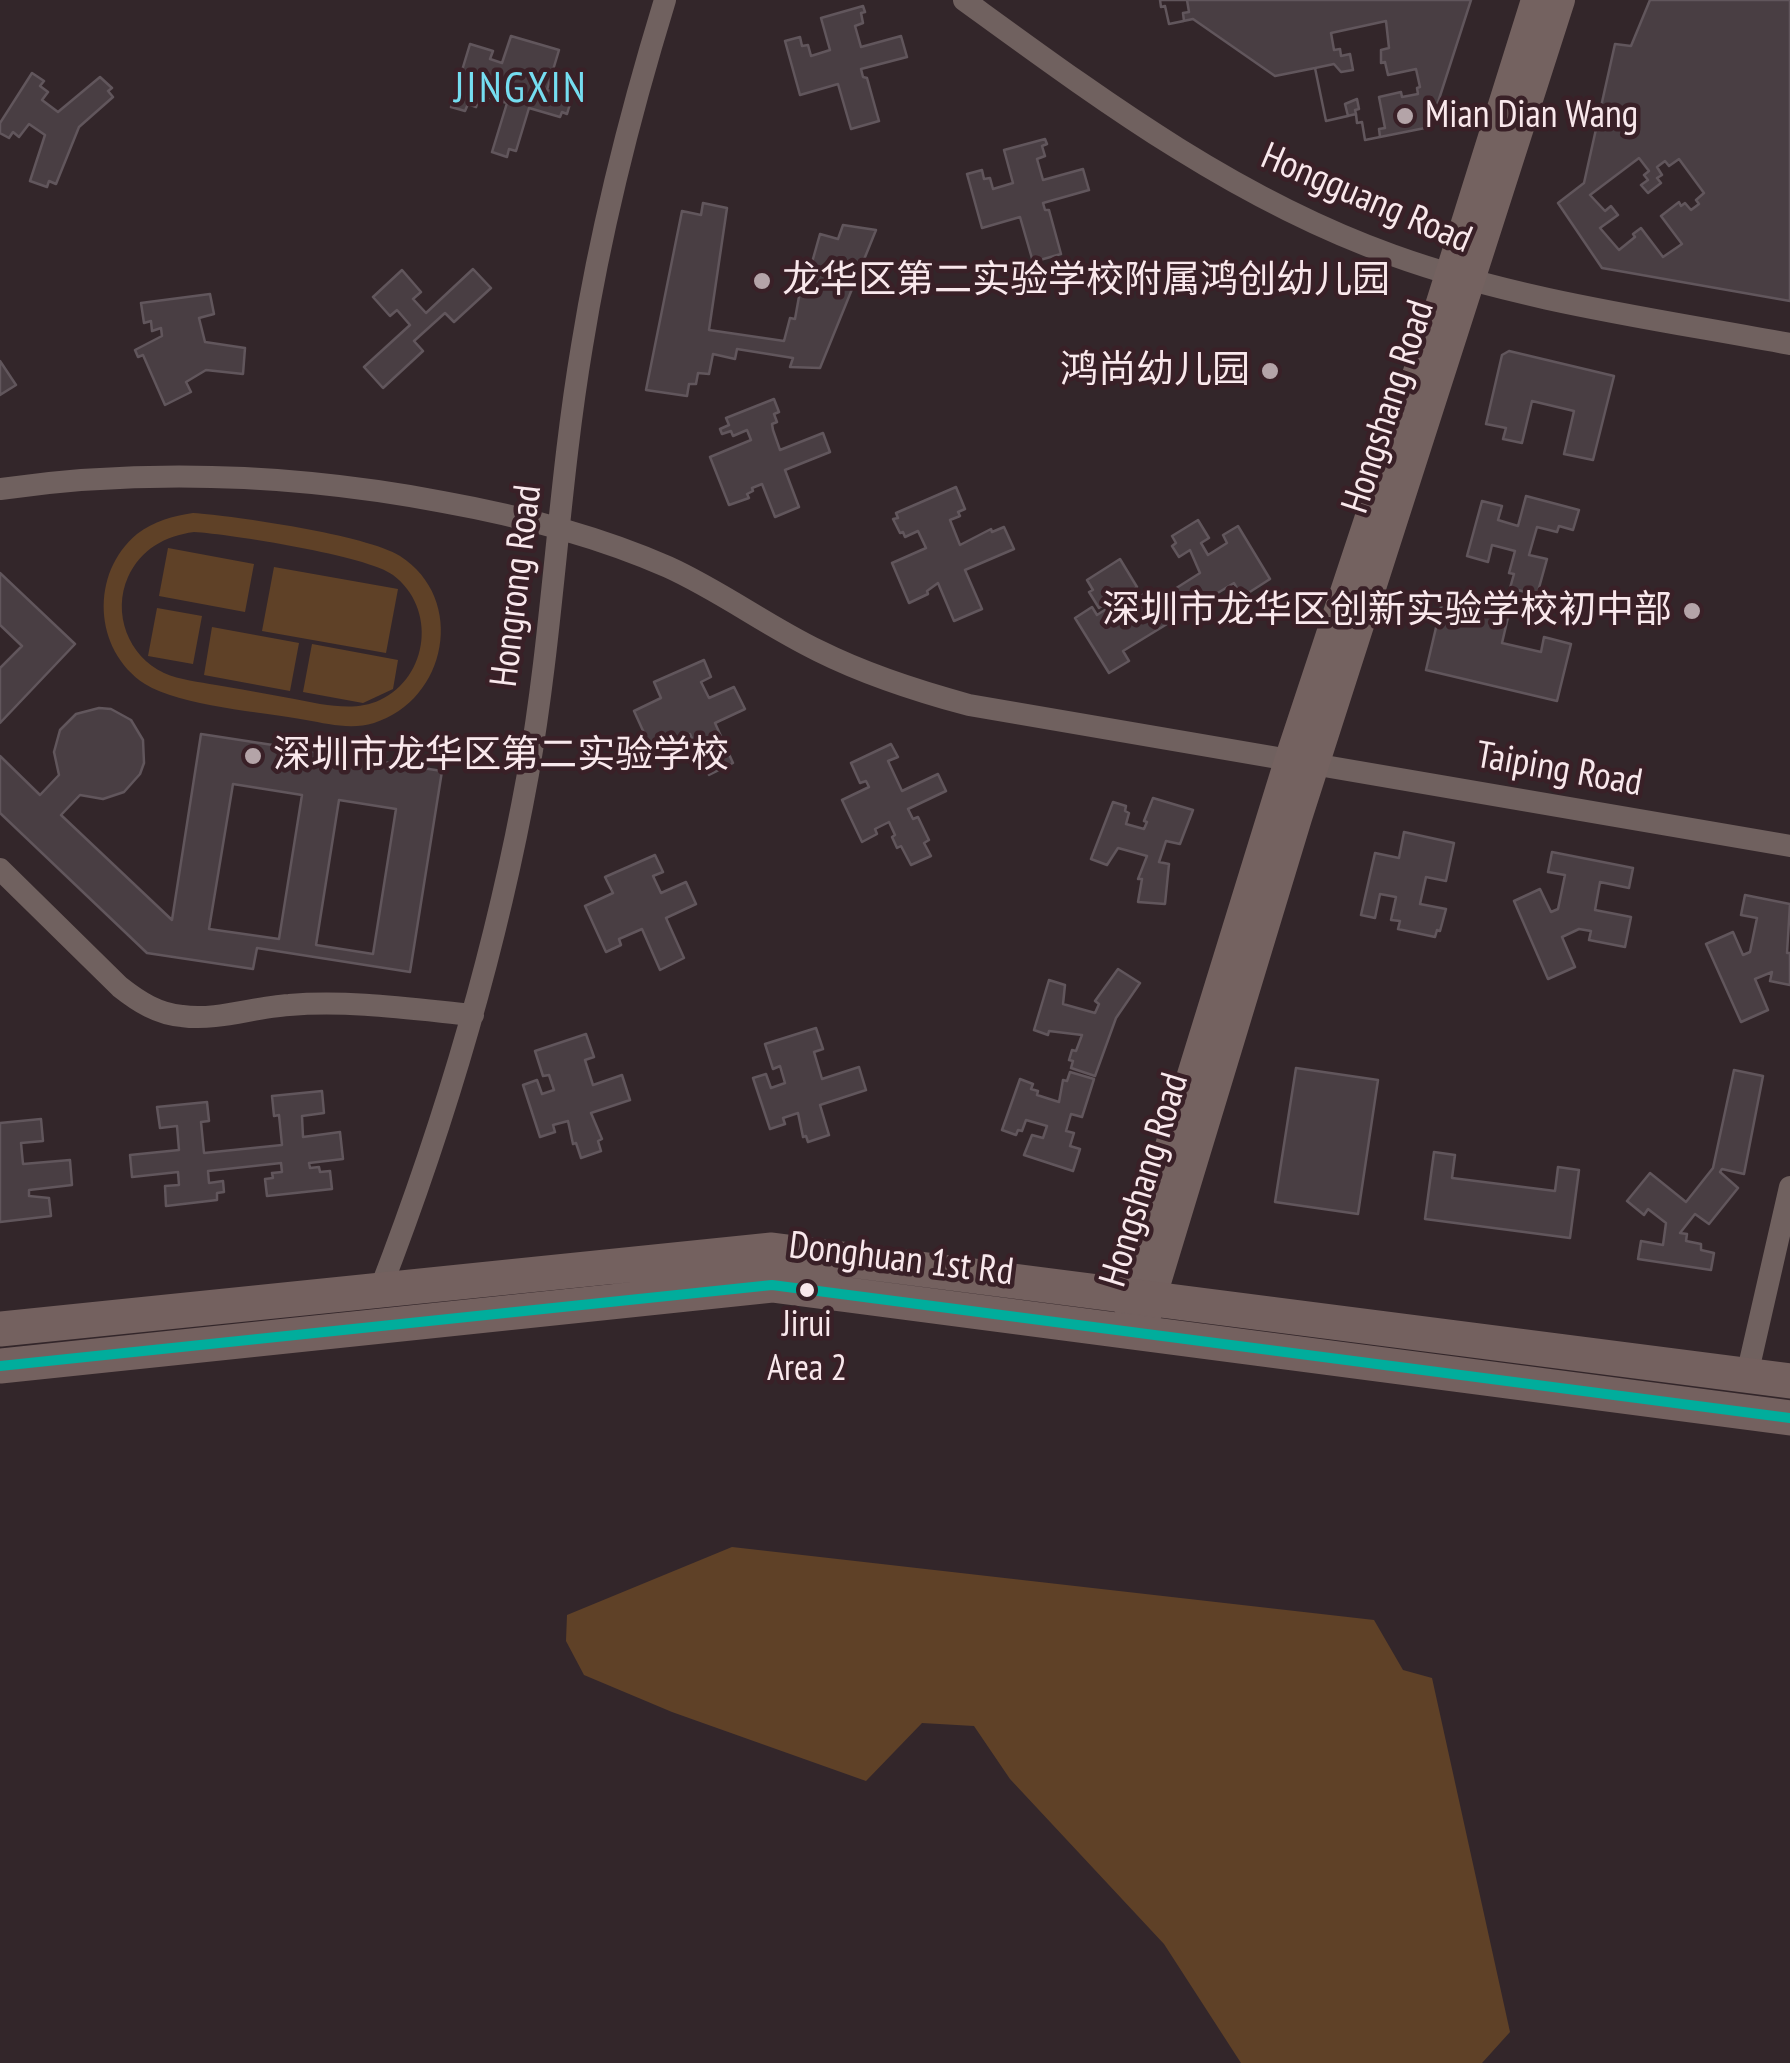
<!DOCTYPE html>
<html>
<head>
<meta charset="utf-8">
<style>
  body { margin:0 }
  canvas { display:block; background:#33262a }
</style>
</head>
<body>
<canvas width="1790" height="2063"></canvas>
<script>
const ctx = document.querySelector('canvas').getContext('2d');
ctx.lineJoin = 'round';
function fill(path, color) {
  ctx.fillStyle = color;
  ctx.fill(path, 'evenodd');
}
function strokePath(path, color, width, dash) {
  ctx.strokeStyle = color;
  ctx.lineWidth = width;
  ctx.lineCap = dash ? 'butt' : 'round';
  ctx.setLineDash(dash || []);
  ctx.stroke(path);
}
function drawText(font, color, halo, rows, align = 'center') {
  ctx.font = font + ' "PT Sans Narrow","Noto Sans SC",sans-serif';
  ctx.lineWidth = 9;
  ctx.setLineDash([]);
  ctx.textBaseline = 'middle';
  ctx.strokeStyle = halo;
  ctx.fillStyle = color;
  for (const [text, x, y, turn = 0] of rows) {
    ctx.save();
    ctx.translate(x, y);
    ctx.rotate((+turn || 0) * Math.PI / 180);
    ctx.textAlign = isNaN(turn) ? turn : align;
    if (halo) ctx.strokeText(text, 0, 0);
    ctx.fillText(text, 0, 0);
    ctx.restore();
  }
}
fill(new Path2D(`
  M193 513C235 516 367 535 400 556 467 599 447 700 374 723 351 730 329 724 306 720 263 712 180 706 145 684 93 650 90 573 137 534 154 521 173 516 193 513ZM194 532C230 534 369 556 393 575 437 608 429 677 380 700 361 709 341 707 320 704 286 697 251 691 216 685 199 682 180 680 164 673 128 656 112 613 128 577 141 549 165 536 194 532Z
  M168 548 254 564 245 612 159 596Z
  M274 567 398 589 386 653 262 631Z
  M157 608 202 616 193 664 148 656Z
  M212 627 299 643 290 691 204 675Z
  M312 644 398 660 393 689 363 703 303 692Z
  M732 1547 1374 1620 1403 1670 1432 1678 1510 2032 1482 2063H1241L1164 1944 1010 1779 974 1726 922 1723 866 1781 672 1712 584 1675 566 1641 567 1615Z`), '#5f4127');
const building = new Path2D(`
  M1160 0H1471L1430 127 1365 140 1362 122 1357 123 1356 114 1326 121 1315 68 1275 76 1193 19 1169 24 1165 6 1161 7Z
  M1160 0H1187L1189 12 1183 13 1184 21 1169 24 1165 6 1161 7Z
  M1650 0H1790V301L1602 268 1558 203 1584 183 1615 44 1631 46Z
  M863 6 865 12 861 13 863 23 855 26 861 47 901 36 907 57 861 69 863 77 867 78 879 121 851 129 838 84 800 95 785 41 800 37 802 46 808 45 811 56 830 50 821 18Z
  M1386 21 1389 48 1381 50V63L1385 62 1388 75 1416 69 1420 87 1417 88 1418 94 1402 97 1401 92 1379 97 1385 128 1379 129 1380 137 1365 140 1362 122 1357 123 1356 114 1355 110 1359 109 1357 99 1345 104 1348 116 1326 121 1315 68 1334 64 1341 72 1353 70 1350 54 1341 56 1340 49 1334 50 1331 33Z
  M511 36 559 50 547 90 572 97 567 114 562 112 560 117 529 108 516 151 509 149 507 157 492 152 507 103 480 95 476 107 468 104 465 111 451 107 470 44 493 51 490 59 502 63Z
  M32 73 44 81 40 86 48 92 42 100 58 112 100 77 112 88 108 91 113 97 79 127 56 184 49 181 47 187 30 181 45 135 29 124 19 137 13 132 9 138 0 133V123Z
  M1045 139 1047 144 1042 146 1045 156 1037 159 1043 180 1083 169 1089 190 1043 203 1045 210H1049L1061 254 1033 262 1020 217 982 228 967 174 982 170 984 179 990 178 993 189 1013 183 1004 150Z
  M1639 158 1649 171 1644 175 1648 180 1641 185 1648 193 1661 183 1657 178 1662 175 1657 167 1665 161 1669 166 1679 159 1704 193 1696 200 1699 204 1691 210 1685 203 1681 206 1679 202 1661 216 1682 244 1663 257 1641 228 1633 234 1635 237 1619 250 1600 228 1618 215 1611 206 1605 211 1590 195Z
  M703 203 727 208 709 330 784 341 790 318 795 319 800 291H804L820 234 838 239 843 225 876 230 820 368 790 367 793 358 737 349 735 359 713 354 709 374 698 373 696 384H689L687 396 646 390 682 211 701 215Z
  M473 269 491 288 454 322 445 313 414 341 423 351 383 388 364 367 410 325 397 310 390 316 373 297 402 270 421 292 413 299 426 313Z
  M210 294 214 314 199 318 205 342 245 348 243 374 206 370 186 382 191 392 165 405 143 355 138 357 135 350 162 336 161 328 152 331 151 321 144 323 141 303Z
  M1509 351 1614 376 1593 460 1564 454 1574 411 1532 401 1522 443 1503 439 1506 428 1486 424 1502 355Z
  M0 361 16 385 0 395Z
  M774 399 779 412 774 414 777 422 772 424 773 430 780 450 823 433 830 452 785 470 799 507 775 517 762 484 752 488 753 491 747 494 749 498 729 505 710 457 751 440 747 430 733 436 731 431 722 434 720 429 729 425 726 418Z
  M956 487 965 509 958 512 960 516 950 520 960 545 991 529 992 532 1004 527 1014 549 965 570 982 609 954 621 938 583 927 591 928 594 909 603 892 563 926 548 918 531 905 537 903 532 900 533 893 519 898 518 896 513Z
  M1526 496 1579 510 1573 530 1559 526 1557 532 1537 527 1529 555 1547 559 1537 595 1510 588 1514 574 1509 573 1515 551 1492 545 1488 562 1467 556 1482 501 1502 506 1498 520 1518 526Z
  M1198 520 1209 538 1201 543 1208 555 1227 543 1223 535 1238 526 1270 579 1242 597 1234 583 1123 651 1129 661 1109 673 1075 618 1092 607 1097 615 1111 606 1108 602 1099 608 1089 592 1093 590 1087 580 1120 559 1137 587 1133 590 1138 598 1145 593 1149 598 1144 601 1148 606 1200 573 1190 550 1179 557 1172 546 1176 543 1172 536Z
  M0 573 75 644 0 723V668L22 646 0 625Z
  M1443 598 1509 613 1502 643 1541 652 1544 637 1571 644 1557 701 1426 670Z
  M704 660 711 677 701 682 709 698 734 687 745 709 715 723 733 763 709 775 690 734 667 744 670 750 655 757 634 711 661 698 654 682Z
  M99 708 111 709 131 720 143 740 144 763 140 774 124 792 103 799 80 795 61 815 172 920 201 734 442 771 410 972 257 948 253 969 147 953 0 813V756L40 795 59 775 54 752 60 730 76 714ZM233 784 302 795 279 939 209 929ZM339 800 396 809 373 954 316 945Z
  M891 744 898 757 888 761 902 791 938 774 946 791 908 809 913 819 918 817 929 840 924 843 931 856 911 865 901 846 897 848 892 837 895 835 889 822 875 829 877 834 862 842 842 800 869 787 866 781 860 783 851 763Z
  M1153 798 1193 810 1180 844 1166 841 1159 862 1169 864 1165 904 1138 902 1142 879H1138L1147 856 1118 848 1107 865 1091 859 1113 802 1126 806 1125 811 1129 813 1126 824 1144 829 1147 822 1144 821Z
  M1404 832 1454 843 1446 881 1426 877 1420 904 1446 909 1440 931 1437 930 1435 937 1398 929 1400 921 1391 920 1396 897 1380 894 1375 918 1361 915 1375 853 1399 858Z
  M1552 852 1633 868 1629 888 1600 882 1595 910 1631 917 1625 947 1589 940 1591 931 1579 929 1562 937 1575 967 1548 979 1514 901 1540 889 1551 912 1558 909 1565 875 1548 872Z
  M655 855 663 872 653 876 661 893 686 882 696 904 666 918 684 958 660 970 642 929 619 939 621 945 606 952 585 906 613 893 605 877Z
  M1745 895 1790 904 1787 953H1790V985L1770 981 1772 972 1755 979 1768 1010 1741 1022 1706 944 1733 932 1743 955 1750 952 1757 918 1741 915Z
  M1118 969 1140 983 1116 1018 1095 1076 1071 1068 1073 1061 1069 1060 1072 1050 1076 1051 1082 1035 1049 1031 1048 1035 1034 1030 1049 980 1065 985 1063 1004 1095 1013 1099 1004 1095 1001Z
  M816 1028 823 1049 814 1052 822 1079 859 1067 866 1090 820 1105 829 1135 808 1142 806 1136 803 1137 798 1113 783 1118 785 1124 770 1129 753 1078 766 1074 771 1088 785 1083 780 1066 773 1069 765 1044Z
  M586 1034 594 1057 585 1060 593 1085 622 1075 630 1100 591 1113 602 1139 598 1141 601 1151 581 1158 576 1143 573 1144 568 1121 553 1125 555 1132 540 1137 523 1085 537 1080 542 1094 554 1090 549 1075 543 1076 535 1051Z
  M1296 1068 1378 1080 1358 1214 1275 1202Z
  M1734 1070 1763 1076 1744 1174 1722 1169 1720 1172 1738 1188 1709 1224 1695 1214 1680 1233 1687 1234 1686 1241 1701 1244V1250L1714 1253 1711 1270 1638 1259 1641 1241 1663 1245 1666 1223 1648 1209 1644 1215 1627 1201 1650 1173 1686 1202 1713 1168Z
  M1070 1072 1094 1079 1082 1117 1071 1114 1066 1131 1074 1133 1070 1146 1080 1149 1073 1171 1024 1155 1032 1135 1043 1138 1047 1126 1026 1120 1022 1131 1018 1130 1016 1135 1002 1130 1020 1079 1033 1084 1031 1089 1038 1091 1037 1095 1059 1102 1063 1080 1067 1081Z
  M322 1091 324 1113 302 1116 303 1137 340 1132 343 1159 309 1163 310 1168 319 1167 320 1172 330 1171 332 1189 267 1196 265 1179 273 1178 272 1173 282 1172 281 1163 208 1171 209 1183 223 1181 224 1192 217 1193V1200L166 1206 165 1186 179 1185 178 1172 132 1177 130 1155 179 1150 177 1126 160 1128 157 1107 207 1102 209 1121 201 1122 204 1153 282 1145 279 1115 274 1116 272 1096Z
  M41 1119 43 1141 21 1143 23 1164 70 1160 72 1185 29 1190V1196L49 1198 51 1216 0 1222V1123Z
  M1434 1152 1455 1155 1452 1178 1555 1191 1558 1167 1579 1170 1570 1238 1425 1219Z`);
fill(building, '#493e43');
strokePath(building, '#61565c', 2.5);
strokePath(new Path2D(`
  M964 0C1099 98 1233 198 1392 255 1519 301 1657 319 1790 344
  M0 489C150 468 295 474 443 502 521 516 595 535 668 567 721 591 767 626 819 651 867 675 917 691 969 705L1790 846
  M0 869 120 987C139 1002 158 1014 182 1016 217 1021 254 1007 289 1005 350 1000 412 1009 473 1015
  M380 1290C445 1122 496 951 528 774 553 632 558 488 582 346 601 228 630 114 665 0
  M1747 1375 1790 1187`), '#70615f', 22);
strokePath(new Path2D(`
  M1133 1316 1124 1295 1290 758 1440 306 1536 0
  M1144 1322 1297 818 1560 0`), '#746260', 30);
strokePath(new Path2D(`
  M0 1329 772 1250 1790 1381
  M0 1366 772 1285 1790 1418`), '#74615f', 35);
strokePath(new Path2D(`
  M0 1366 772 1285 1790 1418`), '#01ad9c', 10);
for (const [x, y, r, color] of [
  [1405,116,10,"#b4a4a8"],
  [762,281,10,"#b4a4a8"],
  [1270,371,10,"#b4a4a8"],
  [1692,611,10,"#b4a4a8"],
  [253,756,10,"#b4a4a8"],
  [807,1290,9,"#f9e8ec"]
]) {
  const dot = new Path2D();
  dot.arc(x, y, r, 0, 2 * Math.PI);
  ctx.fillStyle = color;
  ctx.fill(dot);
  strokePath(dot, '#392027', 4);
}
drawText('36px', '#f9e8ec', '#392027', [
  ["Jirui",807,1326],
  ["Area 2",807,1370]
]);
drawText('38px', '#f9e8ec', '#392027', [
  ["Mian Dian Wang",1425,116],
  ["龙华区第二实验学校附属鸿创幼儿园",782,281],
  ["鸿尚幼儿园",1250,371,"right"],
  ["深圳市龙华区创新实验学校初中部",1672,611,"right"],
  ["深圳市龙华区第二实验学校",273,756]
], 'left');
drawText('38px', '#f9e8ec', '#392027', [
  ["Hongguang Road",1366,199,23],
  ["Hongshang Road",1389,407,-72],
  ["Hongrong Road",517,586,-83],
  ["Taiping Road",1559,770,10],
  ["Hongshang Road",1145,1180,-73],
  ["Donghuan 1st Rd",901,1260,7]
]);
ctx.letterSpacing = '2.5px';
drawText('42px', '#75ddf0', '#392027', [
  ["JINGXIN",521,90]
]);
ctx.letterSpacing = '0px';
</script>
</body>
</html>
